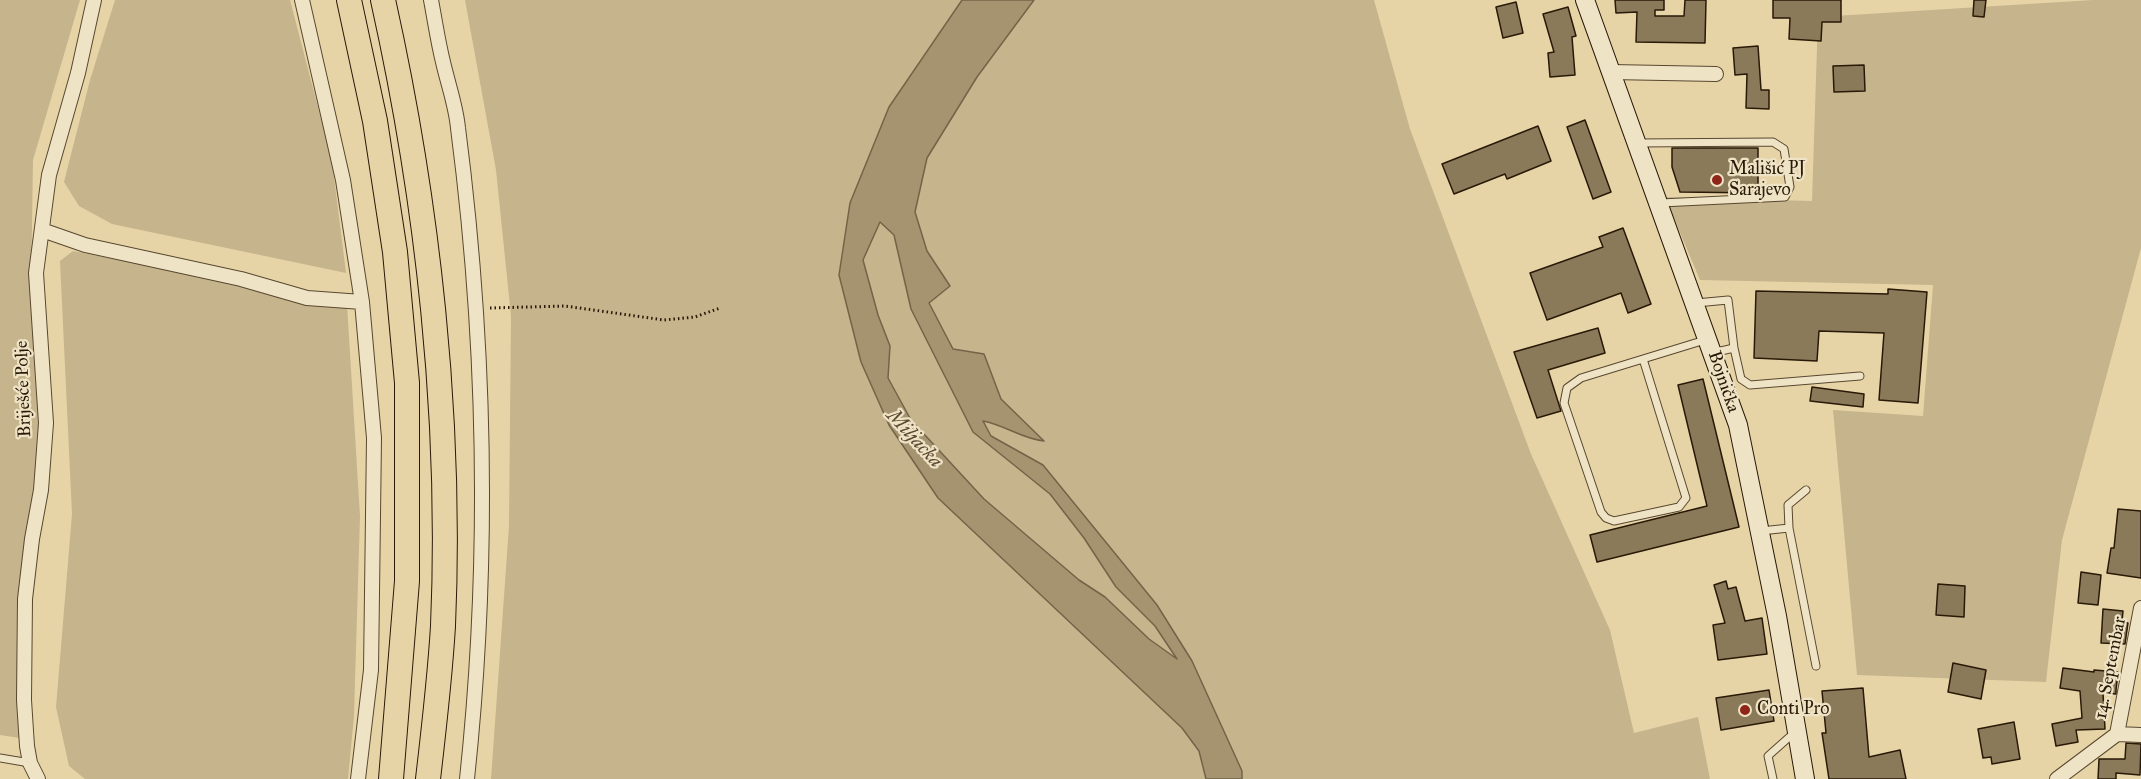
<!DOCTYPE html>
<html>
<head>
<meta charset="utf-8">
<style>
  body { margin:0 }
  canvas { display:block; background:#e6d4a7 }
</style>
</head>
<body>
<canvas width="2141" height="779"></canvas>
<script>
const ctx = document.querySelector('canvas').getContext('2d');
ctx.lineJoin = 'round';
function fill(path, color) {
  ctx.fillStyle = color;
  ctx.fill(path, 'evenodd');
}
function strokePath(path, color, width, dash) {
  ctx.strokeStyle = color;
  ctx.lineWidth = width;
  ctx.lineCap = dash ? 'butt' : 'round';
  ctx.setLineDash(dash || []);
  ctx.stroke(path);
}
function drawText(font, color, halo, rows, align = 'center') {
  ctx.font = font + ' "IM FELL Great Primer",serif';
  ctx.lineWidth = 4.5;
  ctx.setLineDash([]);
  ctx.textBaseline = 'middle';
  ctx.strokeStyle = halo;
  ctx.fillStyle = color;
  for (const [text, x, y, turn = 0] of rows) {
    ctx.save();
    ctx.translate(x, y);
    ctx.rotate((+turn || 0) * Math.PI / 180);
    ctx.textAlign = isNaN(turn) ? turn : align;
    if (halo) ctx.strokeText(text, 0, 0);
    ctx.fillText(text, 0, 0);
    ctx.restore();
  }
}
fill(new Path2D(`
  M0 0H80L33 160 31 290 40 443 26 739 0 735Z
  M115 0H290L332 161 346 273 112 224 79 206 64 182 90 80Z
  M465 0H1374L1410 129 1531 454 1610 630 1634 733 1698 717 1710 779H491L509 526 511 316 496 170Z
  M2093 0H2141V248L2062 540 2046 682 1857 675 1833 410 1923 416 1933 285 1700 280 1665 197 1812 201 1818 17Z
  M73 251 347 304 360 516 354 716 348 779H85L69 766 56 707 72 514 60 261Z`), '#c6b48c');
const water = new Path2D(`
  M962 0H1034L977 77 927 158 915 212 927 251 950 286 929 303 953 349 984 354 1001 399 1044 441C1022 439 1005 425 983 421L991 436 1043 465 1157 605 1192 661 1242 771V779H1206L1199 751 1182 728 938 498 889 425 861 362 839 275 850 203 889 107ZM880 222 894 235 911 309 973 432 1050 494 1084 538 1116 587 1155 626 1177 659 1149 639 1105 597 1079 580 984 499 911 420 888 378 890 346 878 315 863 260Z`);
fill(water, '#a69471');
strokePath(water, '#746347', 1.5);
const building = new Path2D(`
  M1615 0H1664V10H1655V16H1684L1685 0H1706L1705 43 1636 42 1637 12 1616 13Z
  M1773 0H1841V22H1822L1821 41 1789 39 1790 18H1773Z
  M1974 0H1986L1984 17 1973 16Z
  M1516 2 1523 33 1503 38 1496 7Z
  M1568 7 1576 36 1572 37 1575 75 1550 77 1548 53 1554 52 1543 14Z
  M1758 46 1761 90H1769V109L1746 108 1747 74 1735 75 1733 48Z
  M1864 65 1865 91 1834 92 1833 66Z
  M1585 120 1611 192 1593 199 1567 127Z
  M1538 126 1551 161 1507 179 1505 174 1454 194 1442 164Z
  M1672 148H1758V193L1680 192 1672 167Z
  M1623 228 1651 304 1628 313 1621 293 1547 320 1530 273 1603 247 1599 237Z
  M1888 289 1927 292 1918 403 1879 400 1884 333 1819 331 1817 361 1754 358 1756 291 1888 294Z
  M1598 328 1605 353 1548 370 1561 411 1537 418 1514 352Z
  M1703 379 1739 527 1597 562 1590 535 1707 506 1678 385Z
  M1812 387 1864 394 1863 407 1810 401Z
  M2118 509 2141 511V578L2107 573 2111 548H2114Z
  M2081 572 2101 575 2098 605 2078 603Z
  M1726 581 1728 589 1736 587 1745 621 1762 618 1767 654 1718 660 1713 625 1725 623 1714 585Z
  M1938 584 1965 586 1964 617 1936 615Z
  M2103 609 2123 611 2122 622 2128 623 2125 644 2101 643Z
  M1953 663 1986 670 1981 699 1948 692Z
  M2063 668 2094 672V670L2118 672 2116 690V694L2103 693 2105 729 2076 730 2078 742 2056 746 2052 724 2082 718 2080 691 2060 688Z
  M1863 688 1869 757 1900 750 1906 779H1829L1822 733H1826L1822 691Z
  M1769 690 1774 721 1721 730 1716 698Z
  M2014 722 2020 759 1992 764 1991 757 1983 758 1978 729Z
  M2126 743 2141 744 2140 775 2116 773V779H2098L2099 759H2125Z`);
fill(building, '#8b7a5a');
strokePath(building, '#291907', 1.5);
const lane = new Path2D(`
  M1638 143 1773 142 1784 149 1790 187 1785 197 1661 203
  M1696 303 1728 300 1734 348
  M1712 353 1734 348 1741 379 1750 385 1860 376
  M1643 359 1686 498 1679 507 1614 521 1606 518 1601 512 1564 403 1567 388 1581 378 1705 340
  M1789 528 1788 505 1806 490
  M1761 531 1789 528 1816 666
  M0 758 30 763
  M1773 779 1768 756 1795 732`);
const street = new Path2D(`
  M302 0 343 180 362 302 374 438 371 670 358 779
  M431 0C435 21 438 42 443 62 448 84 456 106 458 128 486 344 490 563 467 779
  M1611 72 1716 74
  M42 230 85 245 241 279 307 298 362 302
  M2117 734 2141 735
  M38 779 30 763 27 746 24 700 25 599 32 539 41 490 46 423 36 273 49 175 78 73 94 0
  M2057 779 2117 734 2141 608`);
const secondary = new Path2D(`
  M1585 0 1738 425 1777 616 1805 779`);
const highway = new Path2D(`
  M349 0 375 121 395 252 407 383V581L391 779
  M383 0C428 202 452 419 443 626 440 677 434 728 428 779`);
strokePath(lane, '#58482f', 9);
strokePath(street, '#58482f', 16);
strokePath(secondary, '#291907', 20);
strokePath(highway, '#291907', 26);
strokePath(new Path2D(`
  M490 308 565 306 664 320 695 317 720 308`), '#291907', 3, [1.5, 3]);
strokePath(lane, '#efe3c6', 7);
strokePath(street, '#efe3c6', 14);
strokePath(secondary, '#efe3c6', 18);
strokePath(highway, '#e6d4a7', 24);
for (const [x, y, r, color] of [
  [1717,180,6,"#8f2418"],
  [1745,710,6,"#8f2418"]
]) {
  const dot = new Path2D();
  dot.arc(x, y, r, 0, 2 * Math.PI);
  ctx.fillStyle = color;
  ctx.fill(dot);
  strokePath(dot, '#efe3c6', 2);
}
drawText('18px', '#291907', '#efe3c6', [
  ["Mališić PJ",1729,170],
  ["Sarajevo",1729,191],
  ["Conti Pro",1757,710]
], 'left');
drawText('18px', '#291907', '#efe3c6', [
  ["Bojnička",1723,382,71],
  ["Briješće Polje",24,389,-92],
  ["14. Septembar",2111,668,-79]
]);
drawText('italic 20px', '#5b4a31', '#efe3c6', [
  ["Miljacka",914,439,47]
]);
</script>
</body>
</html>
